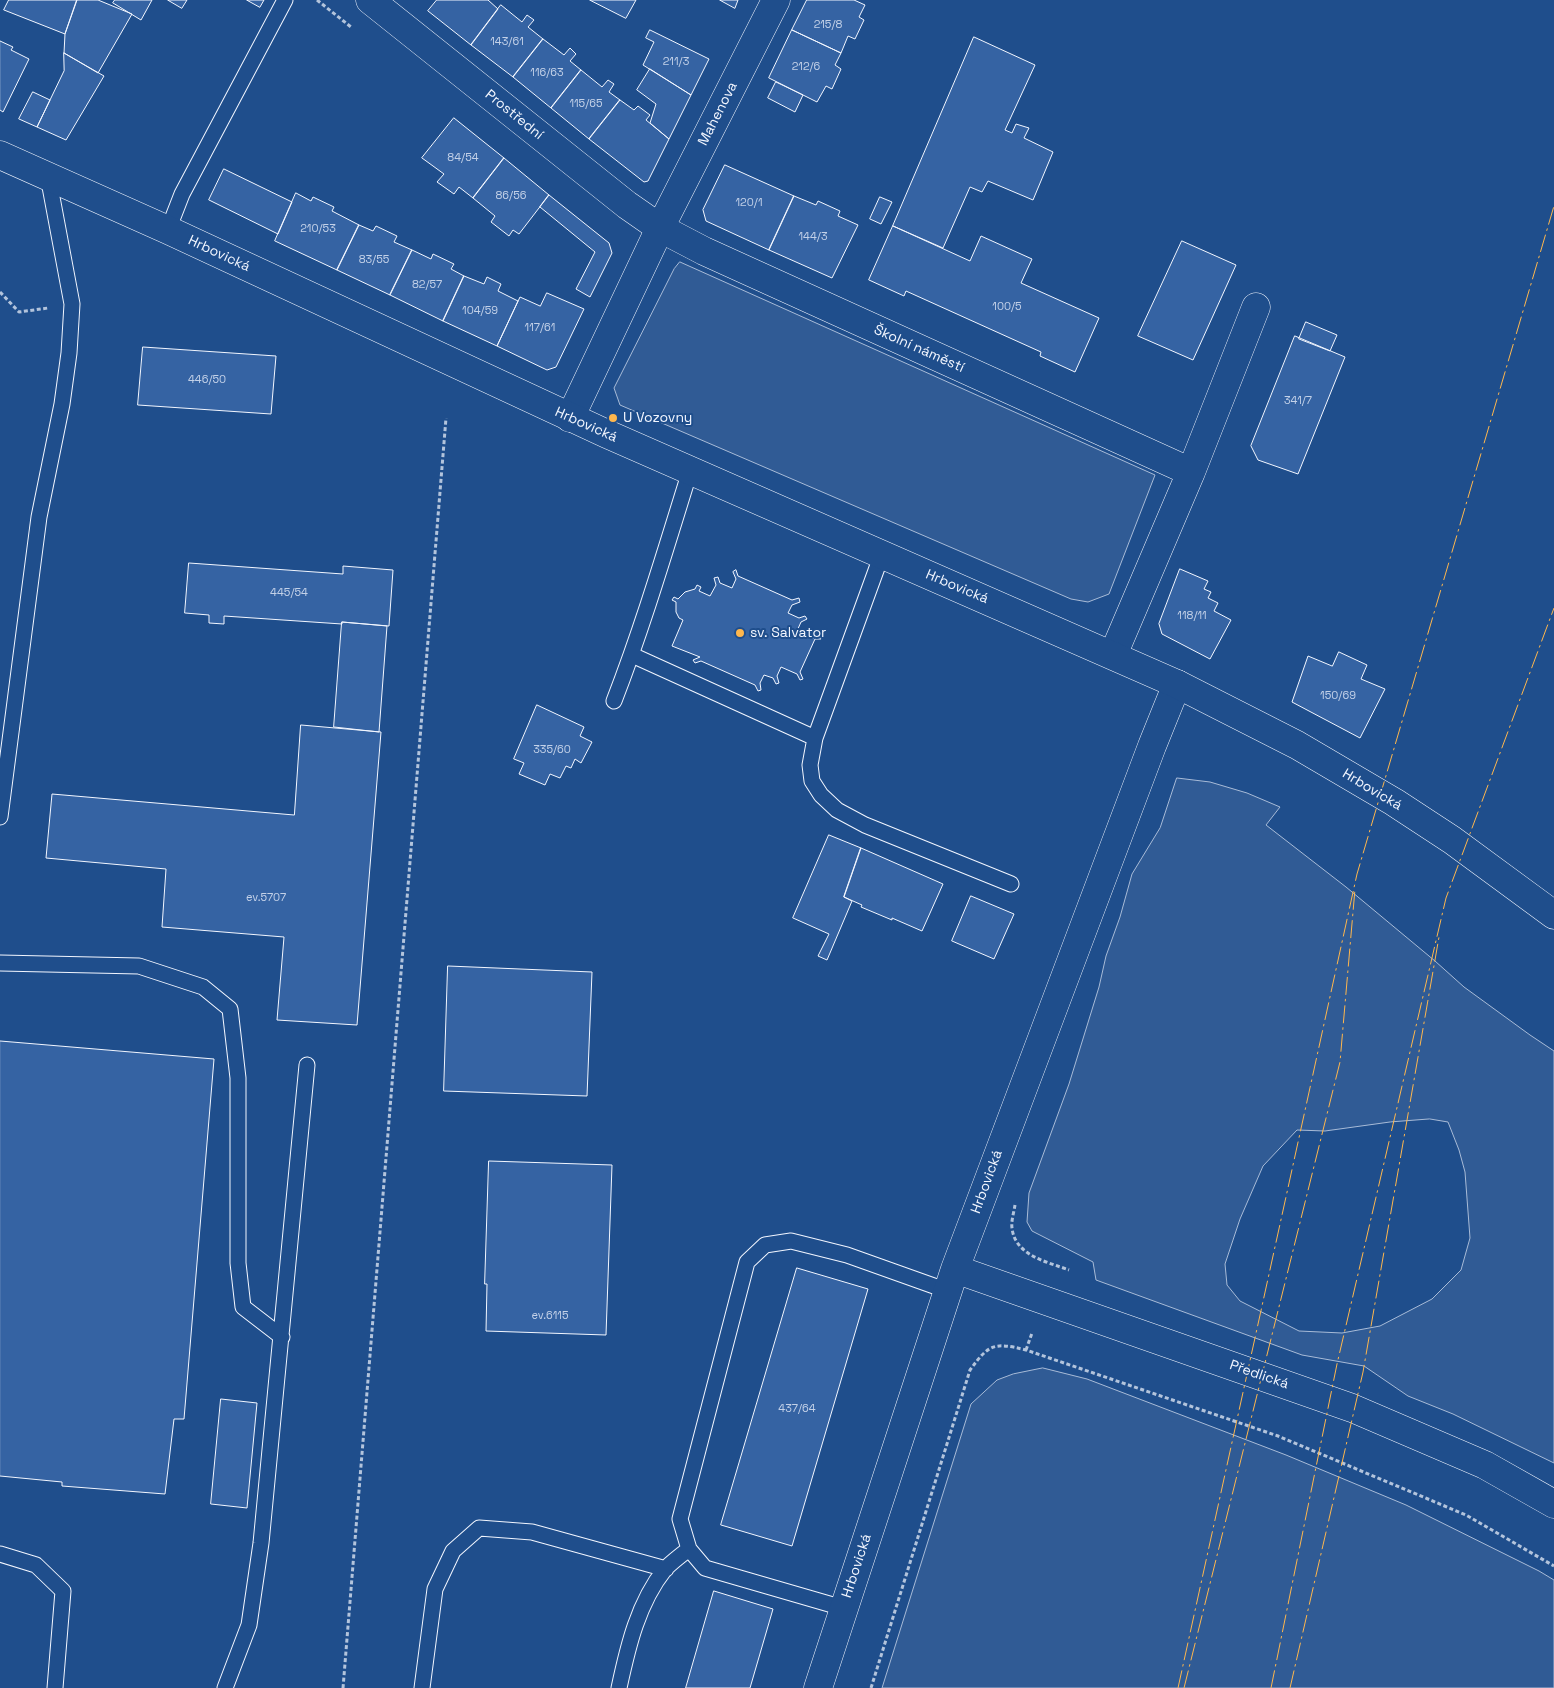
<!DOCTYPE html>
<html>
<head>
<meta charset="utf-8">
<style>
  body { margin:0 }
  canvas { display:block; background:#1f4e8c }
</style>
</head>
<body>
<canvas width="1554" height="1688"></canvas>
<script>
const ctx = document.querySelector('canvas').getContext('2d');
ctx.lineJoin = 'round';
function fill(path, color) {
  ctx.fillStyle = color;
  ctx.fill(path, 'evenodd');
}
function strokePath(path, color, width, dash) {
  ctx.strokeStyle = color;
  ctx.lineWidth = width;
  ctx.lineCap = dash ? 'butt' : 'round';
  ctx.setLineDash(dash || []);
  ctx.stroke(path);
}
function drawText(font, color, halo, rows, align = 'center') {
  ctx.font = font + ' "Space Grotesk",sans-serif';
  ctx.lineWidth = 4;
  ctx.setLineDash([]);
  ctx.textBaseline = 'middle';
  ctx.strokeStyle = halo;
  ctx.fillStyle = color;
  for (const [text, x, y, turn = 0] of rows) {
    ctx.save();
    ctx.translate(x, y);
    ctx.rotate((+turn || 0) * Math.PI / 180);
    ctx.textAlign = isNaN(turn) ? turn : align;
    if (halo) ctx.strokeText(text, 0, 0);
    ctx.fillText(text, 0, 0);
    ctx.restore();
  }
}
const built = new Path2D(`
  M680 262 1155 475 1109 594 1088 602 1071 599 620 405 614 388 674 269Z
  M1177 778 1210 782 1247 793 1280 807 1266 825 1346 887 1435 961 1464 987 1530 1035 1554 1051V1463L1453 1414 1408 1396 1364 1366 1302 1355 1096 1280 1093 1262 1032 1231 1027 1222 1029 1193 1069 1084 1099 987 1106 956 1120 917 1132 874 1160 828ZM1430 1119 1448 1122 1459 1150 1465 1172 1470 1238 1461 1270 1432 1299 1380 1326 1342 1333 1299 1331 1240 1301 1227 1285 1225 1264 1240 1219 1263 1166 1297 1130 1325 1131 1390 1122Z
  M1043 1368 1087 1379 1286 1455 1406 1505 1539 1571 1554 1580V1688H882L971 1404 997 1380 1013 1374Z`);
fill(built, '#305b95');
strokePath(built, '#a8bbd7', 1);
const building = new Path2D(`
  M9 0H77L65 34 4 10Z
  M77 0H98L132 14 98 73 64 53 65 34Z
  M115 0H152L141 20 113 3Z
  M168 0H187L182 8Z
  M247 0H264L260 7Z
  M437 0H488L498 9 471 45 428 11Z
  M590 0H636L626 18Z
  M720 0H738L735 8Z
  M807 0H854L865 5 859 17 864 20 855 39 848 36 841 53 792 30Z
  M501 5 522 22 527 15 534 20 528 27 543 39 513 77 471 45Z
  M650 30 709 59 691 95 643 65 654 42 646 38Z
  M792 30 841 53 835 65 841 69 832 89 826 86 817 102 769 78Z
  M974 37 1035 65 1005 130 1012 133 1016 124 1029 128 1024 138 1053 152 1033 200 988 181 982 192 970 187 943 248 893 226Z
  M543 39 564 55 570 48 576 54 570 61 581 70 551 108 513 77Z
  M0 41 13 47 11 50 29 59 3 112 0 110Z
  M64 53 104 76 66 140 37 127 64 71Z
  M650 69 691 95 669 139 650 123 656 104 637 90Z
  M581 70 602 87 608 80 614 84 609 92 620 100 589 139 551 108Z
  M776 82 803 95 795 112 768 98Z
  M33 92 50 100 37 127 19 119Z
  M620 100 634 110 638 106 650 115 646 120 669 139 648 181 644 182 589 139Z
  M454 118 504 158 473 198 459 187 454 194 437 182 444 174 422 158Z
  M504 158 549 195 519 234 513 230 509 236 491 222 495 216 473 198Z
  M725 165 794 196 769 250 706 221 703 210Z
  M224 169 292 202 278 234 209 200Z
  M296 193 311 201 313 197 334 207 332 211 359 225 337 270 275 241Z
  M549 195 609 243 612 253 590 297 576 289 595 252 540 207Z
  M794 196 816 205 818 201 840 211 838 216 858 225 832 278 769 250Z
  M880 197 892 202 881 224 870 219Z
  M359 225 373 231 376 226 397 236 394 242 412 250 390 295 337 270Z
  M893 226 970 261 981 236 1032 259 1021 283 1099 318 1075 372 1040 356 1041 352 906 291 904 296 869 280Z
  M1182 241 1236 265 1193 360 1138 336Z
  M412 250 431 259 433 254 454 264 451 269 464 276 443 321 390 295Z
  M464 276 484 284 487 277 501 284 498 291 518 301 497 346 443 321Z
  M547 293 584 309 556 367 547 370 497 346 520 297 540 306Z
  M1306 322 1337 335 1330 351 1299 339Z
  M1295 336 1345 357 1298 474 1258 460 1251 446Z
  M143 347 276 356 271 414 138 405Z
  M189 563 343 574V566L393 570 389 626 342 622V624L224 616V624L209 623V615L185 613Z
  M1180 569 1208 581 1204 589 1211 592 1208 598 1218 603 1214 611 1231 620 1210 659 1162 634 1159 624Z
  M736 570 738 576 792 600 799 598 800 602 792 605 788 613 799 618 805 616 807 619 801 622 797 631 813 638 819 635 821 639H815L800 672 803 679 800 680 797 674 781 667 777 676 779 683 776 684 773 678 764 675 760 683 761 690 758 691 755 685 701 661 695 663 693 660 700 657 672 646 683 620 679 618 676 612V602L672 600 674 597 678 599 685 592 695 589 697 585 701 587 699 591 710 596 716 585 714 578 718 577 720 583 732 588 736 579 733 572Z
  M342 622 387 626 379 732 334 727Z
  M1339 652 1367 665 1361 679 1385 689 1360 738 1292 702 1308 656 1332 666Z
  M537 705 584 727 580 736 592 742 581 763 575 759 571 768 566 766 560 778 550 774 545 785 519 774 524 763 514 759Z
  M301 725 381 732 357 1025 277 1020 284 937 162 927 166 869 46 858 52 794 294 815Z
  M829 835 861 848 844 897 852 901 827 960 818 956 829 934 793 918Z
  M861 848 943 884 922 931 892 918V920L861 907 862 905 844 897Z
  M971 896 1014 914 994 959 952 941Z
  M448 966 592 972 587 1096 444 1091Z
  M0 1041 214 1059 184 1419H174L165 1494 62 1486V1482L0 1476Z
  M489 1161 612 1165 606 1335 486 1331 487 1284H485Z
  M797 1268 868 1289 792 1546 721 1525Z
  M221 1399 257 1403 247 1508 211 1504Z
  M714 1591 773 1609 750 1688H686Z`);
fill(building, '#3563a3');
strokePath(building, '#f2f6ff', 1);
const lane = new Path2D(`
  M168 230 182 194 285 0
  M882 554 815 738 810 765 812 781 821 795 837 810 865 825 1011 884
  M632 655 815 738
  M614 701C643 626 666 548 690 471
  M0 817 39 517 62 404 69 353 72 304 48 176
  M0 963 139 966 203 987 230 1009 238 1078V1263L243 1307 282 1337
  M0 1554 36 1565 63 1591 55 1688
  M843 1608 705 1568 689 1549 680 1519 747 1262 765 1245 791 1241 847 1255 948 1291
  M225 1688 249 1625 261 1543 307 1065
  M422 1688 435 1589 453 1551 479 1528 532 1532 666 1569
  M619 1688C628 1646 638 1603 665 1569 672 1562 681 1555 689 1549`);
const street = new Path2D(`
  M370 0 627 205 660 228 704 251 1191 472
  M570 418 660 228 776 0
  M1113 655 1191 472 1256 307
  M955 1269 1352 1408 1485 1465 1554 1504
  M818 1688 955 1269 1152 746 1177 684`);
const secondary = new Path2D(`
  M0 155 168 230 607 434 1177 684 1297 745 1394 802 1452 840 1554 915`);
strokePath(lane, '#f2f6ff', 17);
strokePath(street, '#f2f6ff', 29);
strokePath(secondary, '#f2f6ff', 29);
strokePath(new Path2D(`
  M317 0 351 27
  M0 292 19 312 48 308
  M1015 1205C1014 1212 1011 1221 1012 1228 1015 1256 1048 1262 1069 1270
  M1026 1350 1032 1333
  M343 1688 446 418
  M871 1688 970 1370C989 1344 994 1342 1026 1350L1278 1436 1466 1515 1554 1566`), '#b3c4dc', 3, [4, 2.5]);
strokePath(lane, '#1f4e8c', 15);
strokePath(street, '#1f4e8c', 28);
strokePath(secondary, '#1f4e8c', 28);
strokePath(new Path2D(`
  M1178 1688 1357 874 1554 206
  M1184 1688 1340 1062 1355 889
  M1271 1688 1337 1364 1446 898 1554 608
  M1290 1688 1363 1372 1439 937`), '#ffb74d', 1, [18, 4, 2.5, 4]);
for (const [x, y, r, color] of [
  [613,418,5,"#ffb74d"],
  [740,633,5,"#ffb74d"]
]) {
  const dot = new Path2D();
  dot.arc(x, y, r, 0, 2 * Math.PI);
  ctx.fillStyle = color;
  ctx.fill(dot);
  strokePath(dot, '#1f4e8c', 2);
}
drawText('11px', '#c3d1e8', null, [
  ["215/8",828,25],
  ["143/61",507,42],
  ["211/3",676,62],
  ["212/6",806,67],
  ["116/63",547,73],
  ["115/65",586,104],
  ["84/54",463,158],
  ["86/56",511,196],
  ["120/1",749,203],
  ["210/53",318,229],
  ["144/3",813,237],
  ["83/55",374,260],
  ["82/57",427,285],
  ["100/5",1007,307],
  ["104/59",480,311],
  ["117/61",540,328],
  ["446/50",207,380],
  ["341/7",1298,401],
  ["445/54",289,593],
  ["118/11",1192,616],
  ["150/69",1338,696],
  ["335/60",552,750],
  ["ev.5707",266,898],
  ["ev.6115",550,1316],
  ["437/64",797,1409]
]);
drawText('14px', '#f2f6ff', '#1f4e8c', [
  ["Mahenova",718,114,-63],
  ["Prostřední",514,115,39],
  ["Hrbovická",219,254,25],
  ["Školní náměstí",919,349,24],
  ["Hrbovická",586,425,24],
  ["Hrbovická",957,587,23],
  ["Hrbovická",1372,790,31],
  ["Hrbovická",987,1182,-70],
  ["Předlická",1259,1375,19],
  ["Hrbovická",857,1566,-72]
]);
drawText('14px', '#f2f6ff', '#1f4e8c', [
  ["U Vozovny",623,418],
  ["sv. Salvator",750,633]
], 'left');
</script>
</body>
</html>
